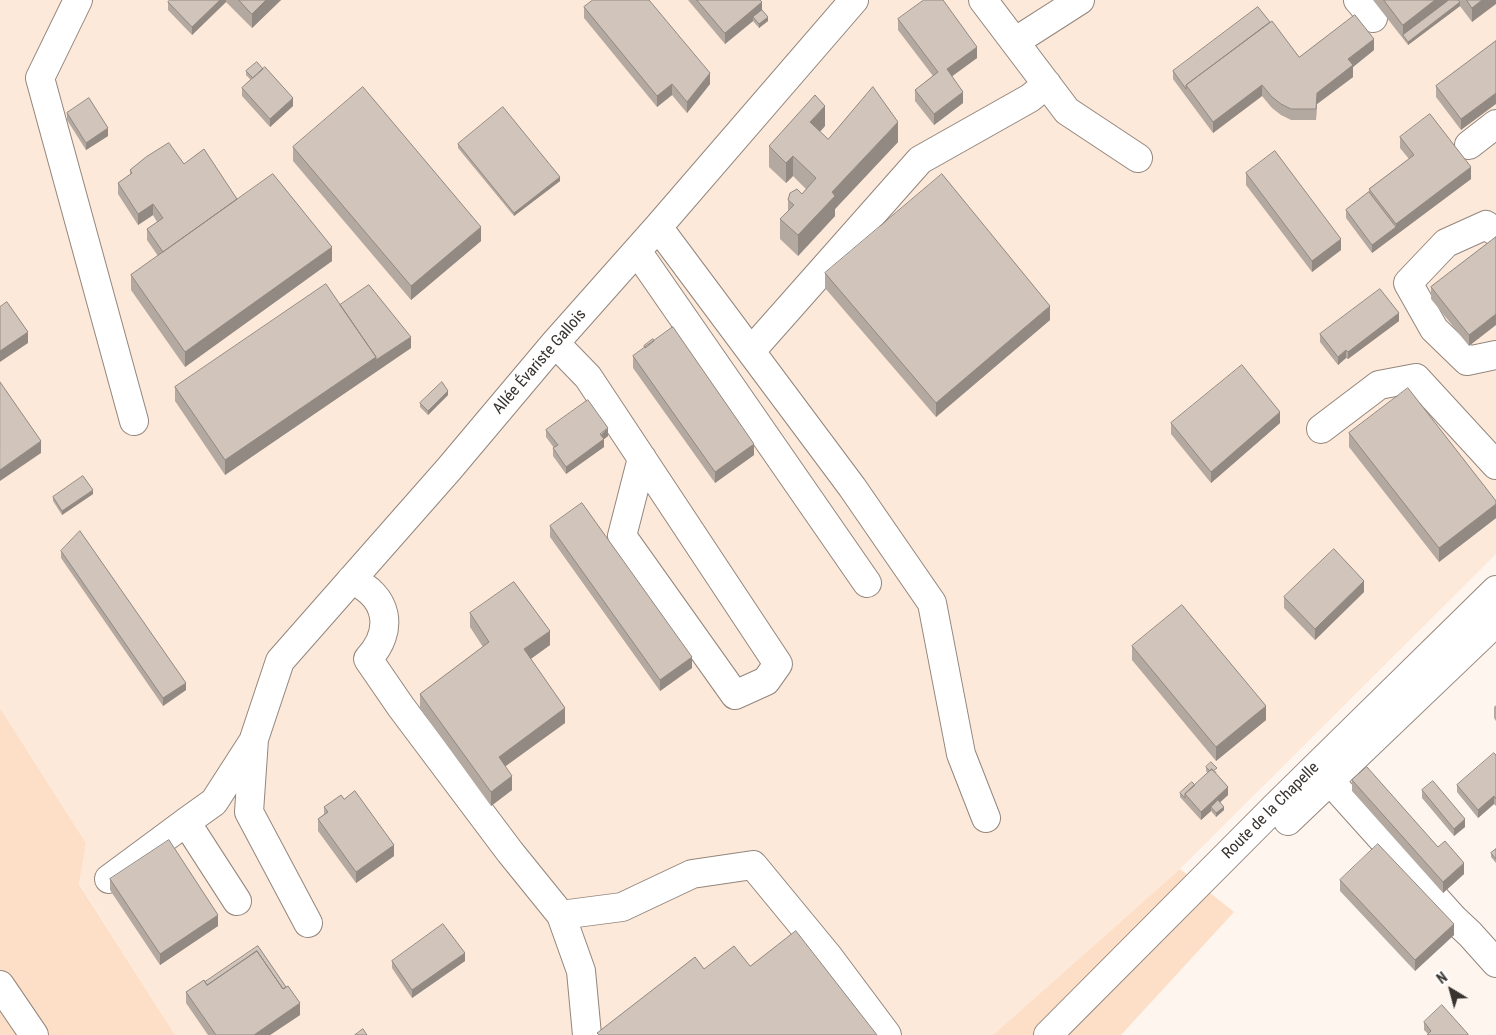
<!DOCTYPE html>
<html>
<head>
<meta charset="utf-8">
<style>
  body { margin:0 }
  #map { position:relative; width:1496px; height:1035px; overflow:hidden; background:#fef5ef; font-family:"Roboto Condensed",sans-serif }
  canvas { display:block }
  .north { position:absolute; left:1426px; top:965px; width:50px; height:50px; -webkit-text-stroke:4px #fff; paint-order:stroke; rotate:323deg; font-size:14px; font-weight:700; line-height:20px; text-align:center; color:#38332f }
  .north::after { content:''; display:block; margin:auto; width:18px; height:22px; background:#38332f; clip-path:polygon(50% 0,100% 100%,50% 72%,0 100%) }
</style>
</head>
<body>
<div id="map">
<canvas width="1496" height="1035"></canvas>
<div class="north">N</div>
</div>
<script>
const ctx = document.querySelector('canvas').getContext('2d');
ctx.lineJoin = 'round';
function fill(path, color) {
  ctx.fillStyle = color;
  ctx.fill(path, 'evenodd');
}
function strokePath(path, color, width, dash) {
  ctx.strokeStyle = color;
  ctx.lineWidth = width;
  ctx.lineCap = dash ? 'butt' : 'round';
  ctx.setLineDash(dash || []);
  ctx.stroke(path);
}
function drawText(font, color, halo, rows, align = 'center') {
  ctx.font = font + ' "Roboto Condensed",sans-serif';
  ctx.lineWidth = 4;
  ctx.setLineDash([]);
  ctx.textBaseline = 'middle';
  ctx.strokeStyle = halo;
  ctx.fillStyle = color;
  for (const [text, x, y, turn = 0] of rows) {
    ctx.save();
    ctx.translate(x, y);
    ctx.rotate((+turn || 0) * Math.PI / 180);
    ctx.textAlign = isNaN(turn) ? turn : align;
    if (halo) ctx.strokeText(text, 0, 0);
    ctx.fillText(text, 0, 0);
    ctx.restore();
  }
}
fill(new Path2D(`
  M0 0H1496V554L1180 869 993 1035H175L79 883 86 843 0 708Z`), '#fde9d9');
fill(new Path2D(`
  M0 708 86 843 79 884 175 1035H0Z
  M1180 869 1234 912 1121 1035H993Z`), '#fddfc7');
const minor = new Path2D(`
  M78 0 40 78 134 421
  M983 0 1067 111 1138 158
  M1358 0 1373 18
  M1016 41 1080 0
  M1469 145 1496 124
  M658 227 852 487 932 603 961 754 986 818
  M1496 232 1486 225 1446 243 1408 283 1434 329 1467 361 1496 355
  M637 251 867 583
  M555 343 588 377 778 664 766 681 735 695 622 536 642 458
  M751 351 920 160 1030 98 1047 84
  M1321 429 1379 385 1416 378 1496 465
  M351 580C388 595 395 630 368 659L401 707 510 852 561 915 581 971 587 1035
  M1330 781 1454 919 1470 934 1496 963
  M109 879 186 822
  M237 901 186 822 214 802 252 743
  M561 915 622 907 692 874 753 865 828 956 887 1035
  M308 923 249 812 254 739 280 661 449 469 555 343 658 227 854 0`);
const major = new Path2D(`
  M1288 821 1496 622
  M0 985 34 1035
  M1048 1035 1276 806 1496 590`);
strokePath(minor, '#93867d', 30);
strokePath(major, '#93867d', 30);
strokePath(minor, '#fff', 28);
strokePath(major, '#fff', 28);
fill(new Path2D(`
  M170 0H281L252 28 226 2 192 35 168 10V2Z
  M688 0H760L762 10 768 21 759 28 753 21 725 44Z
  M1373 0H1496L1472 22 1460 6 1408 45Z
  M584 7 710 84 687 113 672 95 657 107 584 18Z
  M898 19 977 58 952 76 963 103 934 125 915 101V90L933 76 898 30Z
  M1270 22 1299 57 1374 50 1353 67V77L1317 104 1316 120H1291L1281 115 1272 108 1262 96 1213 133 1173 79V71Z
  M1496 41 1461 130 1436 97V86Z
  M246 71 293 106 270 127 242 96V88L251 80 246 75Z
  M67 113 108 136 86 150 67 120Z
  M825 126 820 132 828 139 898 142 835 209V216L798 256 780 239V219L788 211V200L802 194 806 189 793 176 786 183 769 167V146Z
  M1400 137 1471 179 1372 253 1346 218V210L1369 192V189L1409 159 1400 148Z
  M458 144 560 181 514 216 458 148Z
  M293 147 481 241 411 300 293 161Z
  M184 164 332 261 185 367 131 290V275L158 256 147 240V229L157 222 153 215 138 225 118 194V183L130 175V170Z
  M1246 173 1341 250 1312 272 1246 185Z
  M1496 237 1469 346 1431 299V287Z
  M825 273 1050 320 936 417 825 288Z
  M340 305 411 348 225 475 175 401V387Z
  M1399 321 1348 359 1346 358 1338 365 1320 342V334Z
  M644 346 754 455 715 483 633 368V356L644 349Z
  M448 395 428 415 420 407V403Z
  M1171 423H1280L1211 483 1171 434Z
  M546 430 608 436 604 439V447L566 474 553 456V448H554L546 437Z
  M1349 433 1496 501V518L1439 562 1349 447Z
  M93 494 62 515 53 501V497Z
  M550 526 692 668 660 691 550 537Z
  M61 551 186 690 163 706 61 558Z
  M1364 592 1315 640 1284 608V597Z
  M470 613 550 645 530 659 565 723 505 766 512 790 491 806 420 708V694L483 647 470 627Z
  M1132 646 1266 720 1216 761 1132 660Z
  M1496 705V721L1494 718V707Z
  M1496 755V806L1494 804 1478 818 1457 792V785Z
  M1206 767 1217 772 1215 773 1228 795 1220 802 1224 810 1216 817 1211 811 1201 820 1180 797V793L1195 785 1208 773 1206 771Z
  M1352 780 1438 847 1464 874 1443 893 1352 791Z
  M1422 790 1465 827 1454 836 1422 798Z
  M324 807 394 856 356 883 318 831V819L324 814Z
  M1496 849V863L1491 857V853Z
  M110 879 218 926 160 965 110 890Z
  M1340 880 1454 935 1415 971 1340 891Z
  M392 961H465L412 998 392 968Z
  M205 982 300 1015 270 1035H208L186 1003V992Z
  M1424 1022 1468 1035 1428 1034 1424 1030Z`), '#b4a9a0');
fill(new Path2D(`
  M220 0H226V2L192 35V27Z
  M266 0H281L252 28V14Z
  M1435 0H1454L1403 35V39V25Z
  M1482 0H1496V4L1472 22V8Z
  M762 2V14L753 17V21L725 44V33Z
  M1460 2V6L1408 45V42Z
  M768 17V21L759 28V24Z
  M1374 39V50L1353 67V77L1317 104 1316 120 1317 93 1348 59Z
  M977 47V58L947 80V69Z
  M710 73V84L687 113V102Z
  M672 84V95L657 107V96Z
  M1262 85V96L1213 133V122Z
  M963 92V103L934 125V114Z
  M1496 93V104L1461 130V119Z
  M293 98V106L270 127V119Z
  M825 106V126L810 142V122Z
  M898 122V142L835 209V216L798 256V235L832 192Z
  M108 128V136L86 150V143Z
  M793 156V176L786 183V163Z
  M1471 167V179L1372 253V245L1396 227V224Z
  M560 177V181L514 216V213Z
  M153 204V215L138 225V214Z
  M481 227V241L411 300V286Z
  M1341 239V250L1312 272V261Z
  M332 247V261L185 367V352Z
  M1050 306V320L936 417V403Z
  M1399 313V321L1348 359V352Z
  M1496 314V325L1469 346V335Z
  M28 332V343L0 362V351Z
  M411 337V348L225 475V460L376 357Z
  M1346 350V358L1338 365V357Z
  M448 391V395L428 415V411Z
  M1280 412V423L1211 483V472Z
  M608 428V436L603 440 604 439V447L566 474V467Z
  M41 441V453L0 481V470Z
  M754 444V455L715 483V472Z
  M93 490V494L62 515V511Z
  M1496 504V518L1439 562V548Z
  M1364 581V592L1315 640V629Z
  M550 631V645L524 664V649Z
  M692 657V668L660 691V680Z
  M186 683V690L163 706V698Z
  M1266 706V720L1216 761V747Z
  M565 708V723L499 771V757Z
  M512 776V790L491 806V792Z
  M1228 787V795L1213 809 1211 807V811L1201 820V812Z
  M1494 796V804L1478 818V810Z
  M1224 807V810L1216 817V813Z
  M1465 819V827L1454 836V829Z
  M394 845V856L356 883V872Z
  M1464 863V874L1443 893V882Z
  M218 915V926L160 965V954Z
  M1454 924V935L1415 971V960Z
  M465 953V961L412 998V990Z
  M300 1003V1015L270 1035H254Z`), '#928982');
const building = new Path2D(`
  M170 0H220L192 27 168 2Z
  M239 0H266L252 14Z
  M593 0H649L710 73 687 102 672 84 657 96 584 7Z
  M697 0H760L762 2 725 33Z
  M924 0H943L977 47 947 69 963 92 934 114 915 90 938 72 898 19Z
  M1384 0H1435L1403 25Z
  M1449 0H1458L1460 2 1408 42 1403 35Z
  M1467 0H1482L1472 8Z
  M1258 7 1270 22 1186 85V89L1173 71Z
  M762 10 768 17 759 24 753 17Z
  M1355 15 1374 39 1348 59 1353 65 1317 93 1316 109H1291L1281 104 1272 97 1262 85 1213 122 1186 85 1272 21 1299 57Z
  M1496 41V93L1461 119 1436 86Z
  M257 62 263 69 253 78 246 71Z
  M265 67 293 98 270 119 242 88Z
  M363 87 481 227 411 286 293 147Z
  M873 87 898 122 832 192 835 196 798 235 780 219 794 205 788 200 790 193 797 189 802 194 816 178 793 156 786 163 769 146 815 95 825 106 810 122 828 139Z
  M89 98 108 128 86 143 67 113Z
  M503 107 560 177 514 213 458 144Z
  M1430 114 1471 167 1396 224 1369 189 1414 155 1400 137Z
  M169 143 184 164 204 149 237 199 163 252 147 229 163 218 153 204 138 214 118 183 132 173 130 170 146 157Z
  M1275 151 1341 239 1312 261 1246 173Z
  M273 174 332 247 185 352 131 275Z
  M942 174 1050 306 936 403 825 273Z
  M1369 192 1396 227 1372 245 1346 210Z
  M1496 237V314L1469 335 1431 287Z
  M326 284 376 357 225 460 175 387Z
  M369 285 411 337 376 360V357L340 305Z
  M1380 289 1399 313 1348 352 1346 350 1338 357 1320 334Z
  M7 302 28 332 0 351V307Z
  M673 327 754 444 715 472 633 356Z
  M653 339 654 341 645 348 644 346Z
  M1242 365 1280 412 1211 472 1171 423Z
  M0 382 41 441 0 470Z
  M442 382 448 391 428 411 420 403Z
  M1408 388 1496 501V504L1439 548 1349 433Z
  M588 400 608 428 600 434 604 439 566 467 553 448 558 445 546 430Z
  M83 476 93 490 62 511 53 497Z
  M582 503 692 657 660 680 550 526Z
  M80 531 186 683 163 698 61 551Z
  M1334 549 1364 581 1315 629 1284 597Z
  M514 582 550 631 524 649 565 708 499 757 512 776 491 792 420 694 489 642 470 613Z
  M1182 605 1266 706 1216 747 1132 646Z
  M1494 753 1496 755V799L1494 796 1478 810 1457 785Z
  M1211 762 1217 768 1213 771 1212 769 1210 771 1206 767Z
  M1367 767 1438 847 1445 841 1464 863 1443 882 1352 780Z
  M1212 769 1228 787 1201 812 1185 794Z
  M1433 781 1465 819 1454 829 1422 790Z
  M1192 782 1195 785 1185 794V798L1180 793Z
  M355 791 394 845 356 872 318 819 328 812 324 807 341 795 344 799Z
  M1218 800 1224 807 1216 813 1211 807Z
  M169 840 218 915 160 954 110 879Z
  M1378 844 1454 924 1415 960 1340 880Z
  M1496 849V859L1491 853Z
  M443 924 465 953 412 990 392 961Z
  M796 931 877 1035H599L597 1033 695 957 704 969 734 946 750 966Z
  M258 946 286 987 283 989 257 951 207 985 205 982Z
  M257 951 283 989 288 986 300 1003 254 1035H216L186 992 204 980 207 985Z
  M1442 1005 1468 1034V1035H1427L1431 1031 1424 1022Z
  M363 1029 367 1035H355Z`);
fill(building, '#d1c4ba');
strokePath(building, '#928982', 1);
drawText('16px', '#38332f', '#fff', [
  ["Allée Évariste Gallois",540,362,-49],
  ["Route de la Chapelle",1271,811,-45]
]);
</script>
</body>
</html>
